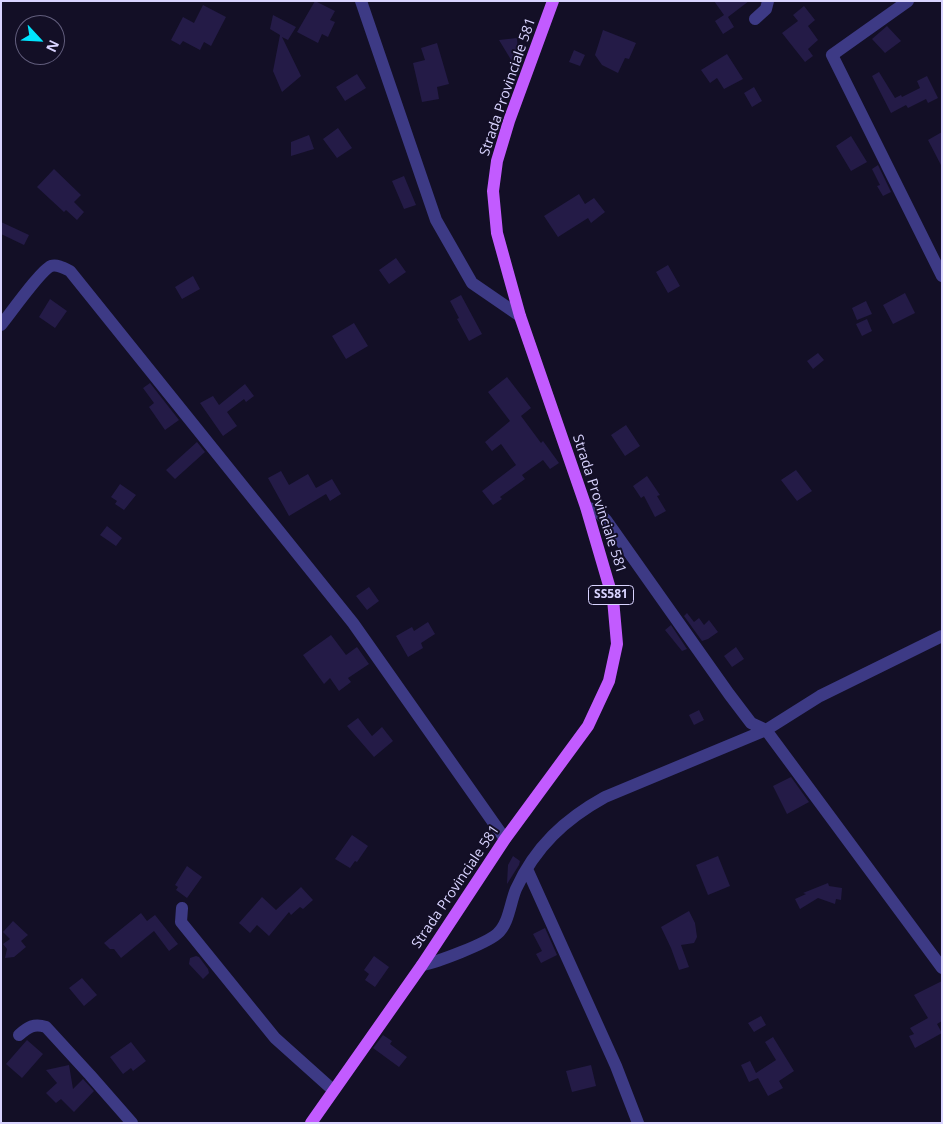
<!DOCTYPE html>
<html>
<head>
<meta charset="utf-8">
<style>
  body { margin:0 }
  #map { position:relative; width:943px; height:1124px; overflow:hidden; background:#130f26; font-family:"Open Sans",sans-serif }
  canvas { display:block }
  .frame { position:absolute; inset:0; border:2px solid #d9d4ff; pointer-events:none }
  .north { position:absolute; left:15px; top:15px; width:50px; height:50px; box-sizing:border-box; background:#130f26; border:1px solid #625e7d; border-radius:50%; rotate:115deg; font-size:14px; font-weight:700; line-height:20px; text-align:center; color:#d9d4ff }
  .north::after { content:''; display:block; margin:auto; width:18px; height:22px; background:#00e5ff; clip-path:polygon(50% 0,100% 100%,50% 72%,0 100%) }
</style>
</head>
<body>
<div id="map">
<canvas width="943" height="1124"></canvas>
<div class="frame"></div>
<div class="north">N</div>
</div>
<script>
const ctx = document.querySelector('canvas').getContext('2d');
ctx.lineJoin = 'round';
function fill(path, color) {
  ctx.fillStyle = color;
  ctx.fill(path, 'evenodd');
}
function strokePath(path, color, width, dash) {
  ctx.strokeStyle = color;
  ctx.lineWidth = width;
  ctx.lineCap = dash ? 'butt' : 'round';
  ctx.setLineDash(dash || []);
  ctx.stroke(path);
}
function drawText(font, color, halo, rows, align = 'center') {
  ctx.font = font + ' "Open Sans",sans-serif';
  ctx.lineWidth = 4;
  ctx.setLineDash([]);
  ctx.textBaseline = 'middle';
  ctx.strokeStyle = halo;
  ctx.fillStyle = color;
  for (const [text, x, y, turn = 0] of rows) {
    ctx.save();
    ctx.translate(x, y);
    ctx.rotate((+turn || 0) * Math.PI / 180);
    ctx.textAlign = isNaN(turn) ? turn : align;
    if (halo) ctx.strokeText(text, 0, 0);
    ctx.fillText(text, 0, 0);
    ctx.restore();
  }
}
fill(new Path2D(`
  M315 1 335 11 330 20 335 22 328 37 322 34 318 43 297 32Z
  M714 1H749L728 17 734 27 723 34 715 21 724 15Z
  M203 5 226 17 211 46 204 42 200 50 183 41 180 45 171 40 183 17 194 23Z
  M804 6 815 20 808 26 818 40 808 49 813 56 805 62 782 33 798 21 793 15Z
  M273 15 296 27 288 40 282 37 301 76 282 92 273 71 280 35 270 29Z
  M887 26 901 41 885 53 872 39Z
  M603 30 636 43 629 59 625 58 618 73 602 65 595 55Z
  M517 38 518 54 516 68 499 40Z
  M437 43 449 84 437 87 439 99 422 102 413 63 425 60 421 48Z
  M574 50 585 55 580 66 569 62Z
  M727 54 743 79 724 89 717 78 710 83 701 70Z
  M879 72 895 98 901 95 902 97 920 88 917 81 927 76 938 98 928 103 926 99 908 108 906 105 891 113 872 76Z
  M357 74 366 88 345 101 336 87Z
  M754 87 762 101 752 107 744 93Z
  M338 128 352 148 337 158 323 139Z
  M942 132V167L928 140Z
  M309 135 314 149 291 156V142Z
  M851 136 867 162 851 171 836 146Z
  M878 165 891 192 883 196 877 186 880 185 872 169Z
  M54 169 81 195 74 202 84 212 77 220 66 210 64 212 37 187Z
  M404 176 416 205 404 209 392 181Z
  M579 194 585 204 594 198 605 212 591 223 588 218 558 237 544 216Z
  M1 222 29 235 24 245 1 234Z
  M396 258 406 272 389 284 379 270Z
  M668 265 680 286 668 293 656 272Z
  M193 276 200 289 182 299 175 287Z
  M905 293 915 313 893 324 883 305Z
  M461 295 482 334 469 341 457 319 459 318 450 301Z
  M50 299 67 311 55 328 39 317Z
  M866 301 872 314 857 320 852 308Z
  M867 319 872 331 862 336 856 324Z
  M354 323 368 346 346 359 332 336Z
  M818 353 824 360 813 369 807 361Z
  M507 377 531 408 521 416 541 443 543 441 559 463 550 469 543 460 522 475 525 479 500 497 502 499 493 505 482 491 516 465 501 444 492 451 485 442 510 421 488 392Z
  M150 383 179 420 165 430 149 407 154 403 143 388Z
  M245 384 254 396 246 402 244 399 227 412 237 426 223 436 200 403 213 396 219 405Z
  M626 425 640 446 625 456 611 435Z
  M197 442 205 452 175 479 166 470Z
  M796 470 812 491 797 501 781 480Z
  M281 471 289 485 308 474 316 488 332 479 341 494 330 501 326 494 289 516 268 478Z
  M647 476 660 495 657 496 666 511 655 517 644 496 641 498 633 486Z
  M120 484 136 495 124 510 115 504 117 501 111 497Z
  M107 526 122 538 116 546 100 535Z
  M369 587 379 601 367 610 356 596Z
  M687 613 694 622 699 618 704 625 709 620 718 632 708 639 702 641 684 616Z
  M428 622 435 634 421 643 423 648 408 657 396 636 412 627 414 631Z
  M671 625 687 649 682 651 665 630Z
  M331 635 346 655 357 647 369 664 348 678 351 682 339 691 330 678 324 684 303 655Z
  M736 647 744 659 732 667 724 656Z
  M699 710 704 720 694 725 689 715Z
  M358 718 372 736 382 727 393 741 374 757 347 726Z
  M791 777 809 802 787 814 773 786Z
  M352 835 368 846 357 862 355 861 350 868 335 859Z
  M513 856 520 861 519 865 507 884 508 865Z
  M718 856 730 886 708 895 696 865Z
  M187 866 202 877 187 898 176 890 178 887 175 885Z
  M828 883 829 886 842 888 841 900 836 899 835 904 818 898 800 909 795 899 806 894 803 893Z
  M301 887 313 900 303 909 300 907 291 915 289 912 269 936 257 925 250 933 239 923 262 897 276 910Z
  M689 911 695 923 697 937 694 943 681 945 689 967 679 970 671 948 661 927Z
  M141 913 147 921 155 915 178 944 169 951 154 931 121 958 114 949H110L104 943Z
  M13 921 28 935 21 941 26 947 14 957 5 958 7 949 3 944 10 939 3 932Z
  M545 928 557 955 541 963 536 954 542 951 533 934Z
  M196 956 199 957 208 969 209 973 203 979 189 964 190 958Z
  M374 956 389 967 375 987 365 980 369 974 364 970Z
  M82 978 97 995 84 1006 69 988Z
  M942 981V1021L937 1024 942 1033 915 1048 909 1036 914 1034 910 1028 928 1018 914 995Z
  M761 1016 766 1025 754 1032 748 1023Z
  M383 1035 392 1041 390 1044 407 1057 399 1067 373 1048Z
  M773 1037 794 1071 779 1081 783 1088 768 1096 758 1078 749 1082 741 1065 750 1061 756 1073 776 1060 765 1042Z
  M27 1040 43 1054 22 1078 6 1064Z
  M131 1042 146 1061 133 1071 131 1068 123 1074 110 1057Z
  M69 1065 73 1089 83 1079 94 1091 74 1112 61 1099 56 1103 46 1093 57 1083 46 1070Z
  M591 1065 596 1086 572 1092 566 1071Z`), '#241b47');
strokePath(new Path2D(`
  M361 1 436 220 472 283 520 316
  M908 1 832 55 942 276
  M755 19 766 9 768 1
  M1 325C10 314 41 270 51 266 57 264 64 268 70 271L353 623 505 839
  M586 507 597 511 606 520 729 694 751 723 766 730 942 968
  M527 869 616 1066 638 1123
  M182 908 181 922 275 1038 333 1090
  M422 965C438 962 485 944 497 934 509 924 510 903 516 889 535 847 565 819 605 797L766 730 820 696 942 636
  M19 1035C28 1027 34 1023 46 1027L90 1075 132 1123`), '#3d3a85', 12);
strokePath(new Path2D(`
  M311 1123 422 965 505 839 588 726 609 681 617 644 613 599 586 507 520 316 497 233 493 191 497 161 509 121 553 1`), '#c25bff', 12);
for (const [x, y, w] of [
  [611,595,45]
]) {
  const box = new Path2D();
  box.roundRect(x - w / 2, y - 9.5, w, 19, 4);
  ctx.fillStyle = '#130f26';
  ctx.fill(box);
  strokePath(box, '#d9d4ff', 1);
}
drawText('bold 12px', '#d9d4ff', null, [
  ["SS581",611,595]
]);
drawText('14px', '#d9d4ff', '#130f26', [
  ["Strada Provinciale 581",508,87,-71],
  ["Strada Provinciale 581",599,504,72],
  ["Strada Provinciale 581",456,887,-56]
]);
</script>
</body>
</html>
